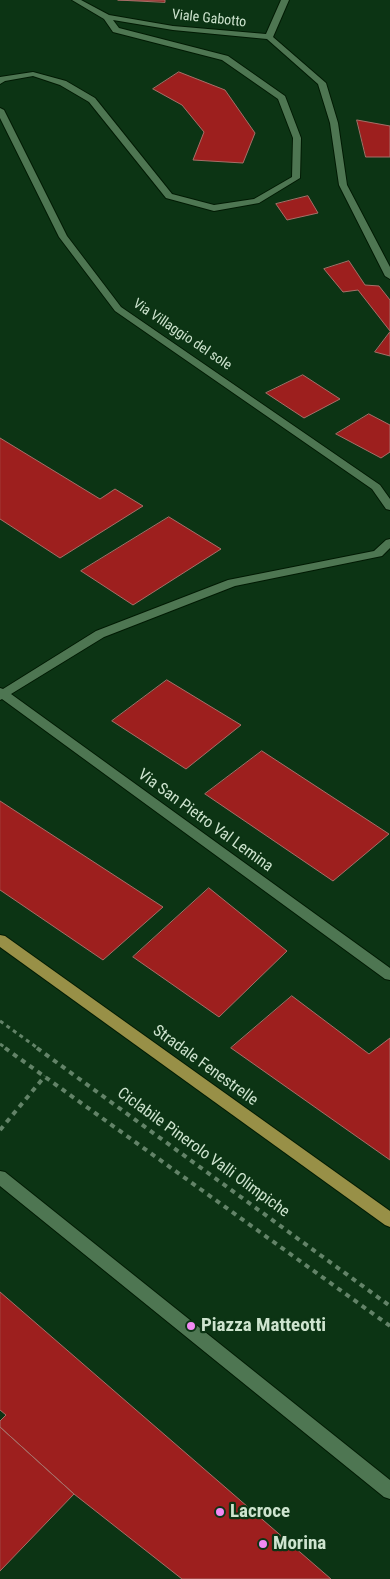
<!DOCTYPE html>
<html>
<head>
<meta charset="utf-8">
<style>
  body { margin:0 }
  canvas { display:block; background:#0c3414 }
</style>
</head>
<body>
<canvas width="390" height="1579"></canvas>
<script>
const ctx = document.querySelector('canvas').getContext('2d');
ctx.lineJoin = 'round';
function fill(path, color) {
  ctx.fillStyle = color;
  ctx.fill(path, 'evenodd');
}
function strokePath(path, color, width, dash) {
  ctx.strokeStyle = color;
  ctx.lineWidth = width;
  ctx.lineCap = dash ? 'butt' : 'round';
  ctx.setLineDash(dash || []);
  ctx.stroke(path);
}
function drawText(font, color, halo, rows, align = 'center') {
  ctx.font = font + ' "Roboto Condensed",sans-serif';
  ctx.lineWidth = 4.5;
  ctx.setLineDash([]);
  ctx.textBaseline = 'middle';
  ctx.strokeStyle = halo;
  ctx.fillStyle = color;
  for (const [text, x, y, turn = 0] of rows) {
    ctx.save();
    ctx.translate(x, y);
    ctx.rotate((+turn || 0) * Math.PI / 180);
    ctx.textAlign = isNaN(turn) ? turn : align;
    if (halo) ctx.strokeText(text, 0, 0);
    ctx.fillText(text, 0, 0);
    ctx.restore();
  }
}
const building = new Path2D(`
  M118 0H165V2Z
  M179 72 225 90 255 133 243 163 193 160 204 132 182 105 153 89Z
  M357 120 390 126V157H366Z
  M308 196 318 213 287 220 276 204Z
  M349 261 365 285 379 286 390 300V331L358 290 343 292 324 269Z
  M390 332V356L375 352Z
  M303 375 340 399 304 418 266 393Z
  M369 414 390 425V452L381 458 336 434Z
  M0 438 100 499 115 489 143 506 60 558 0 519Z
  M169 517 221 549 133 605 81 571Z
  M167 680 241 725 186 769 112 721Z
  M262 751 389 834 333 881 205 794Z
  M0 801 163 907 103 960 0 890Z
  M209 888 287 951 219 1017 133 957Z
  M292 996 369 1054 390 1038V1160L231 1048Z
  M0 1292 331 1579H182L74 1494 0 1427V1421L6 1415 0 1410Z
  M0 1427 74 1494 0 1571Z`);
fill(building, '#9d1f1e');
strokePath(building, '#a66f68', 1);
const minor = new Path2D(`
  M72 0H81L109 15 173 26 266 34 281 0H289L273 37 326 83 338 123 347 185 390 267V279L385 276 339 185 330 123 318 84 267 39 173 30 113 20 119 28 228 56 285 96 301 138 300 178 259 203 214 211 166 198 89 102 60 85 33 76 5 81 0 84V77L33 72 66 81 95 98 172 194 214 205 254 199 292 177 293 138 278 99 222 60 113 32 104 19Z
  M0 108 4 110 67 236 121 307 380 485 390 499V510L386 509 372 489 115 311 59 237 0 118Z
  M390 539V548L382 556 235 586 104 637 11 694 390 968V980L385 979 2 699 0 700V688L3 689 96 631 228 580 374 551 386 540Z
  M0 1171 5 1172 390 1480V1499L384 1497 0 1186Z`);
const major = new Path2D(`
  M0 935 5 936 390 1211V1227L385 1225 0 947Z`);
strokePath(minor, '#001a03', 2);
strokePath(major, '#001a03', 2);
strokePath(new Path2D(`
  M0 1021 39 1049
  M0 1044 7 1049`), '#638368', 3, [4, 4]);
strokePath(new Path2D(`
  M5 1048 390 1326
  M37 1048 390 1306
  M0 1130 45 1076`), '#638368', 4, [5, 5]);
fill(minor, '#4e7652');
fill(major, '#989047');
for (const [x, y, r, color] of [
  [191,1326,5,"#f28af3"],
  [220,1512,5,"#f28af3"],
  [263,1544,5,"#f28af3"]
]) {
  const dot = new Path2D();
  dot.arc(x, y, r, 0, 2 * Math.PI);
  ctx.fillStyle = color;
  ctx.fill(dot);
  strokePath(dot, '#0c3414', 2);
}
drawText('14px', '#cee4cf', '#0c3414', [
  ["Viale Gabotto",209,19,6],
  ["Via Villaggio del sole",182,335,34]
]);
drawText('16px', '#cee4cf', '#0c3414', [
  ["Via San Pietro Val Lemina",205,821,36],
  ["Stradale Fenestrelle",205,1066,36],
  ["Ciclabile Pinerolo Valli Olimpiche",203,1153,36]
]);
drawText('bold 19px', '#cee4cf', '#0c3414', [
  ["Piazza Matteotti",201,1326],
  ["Lacroce",230,1512],
  ["Morina",273,1544]
], 'left');
</script>
</body>
</html>
